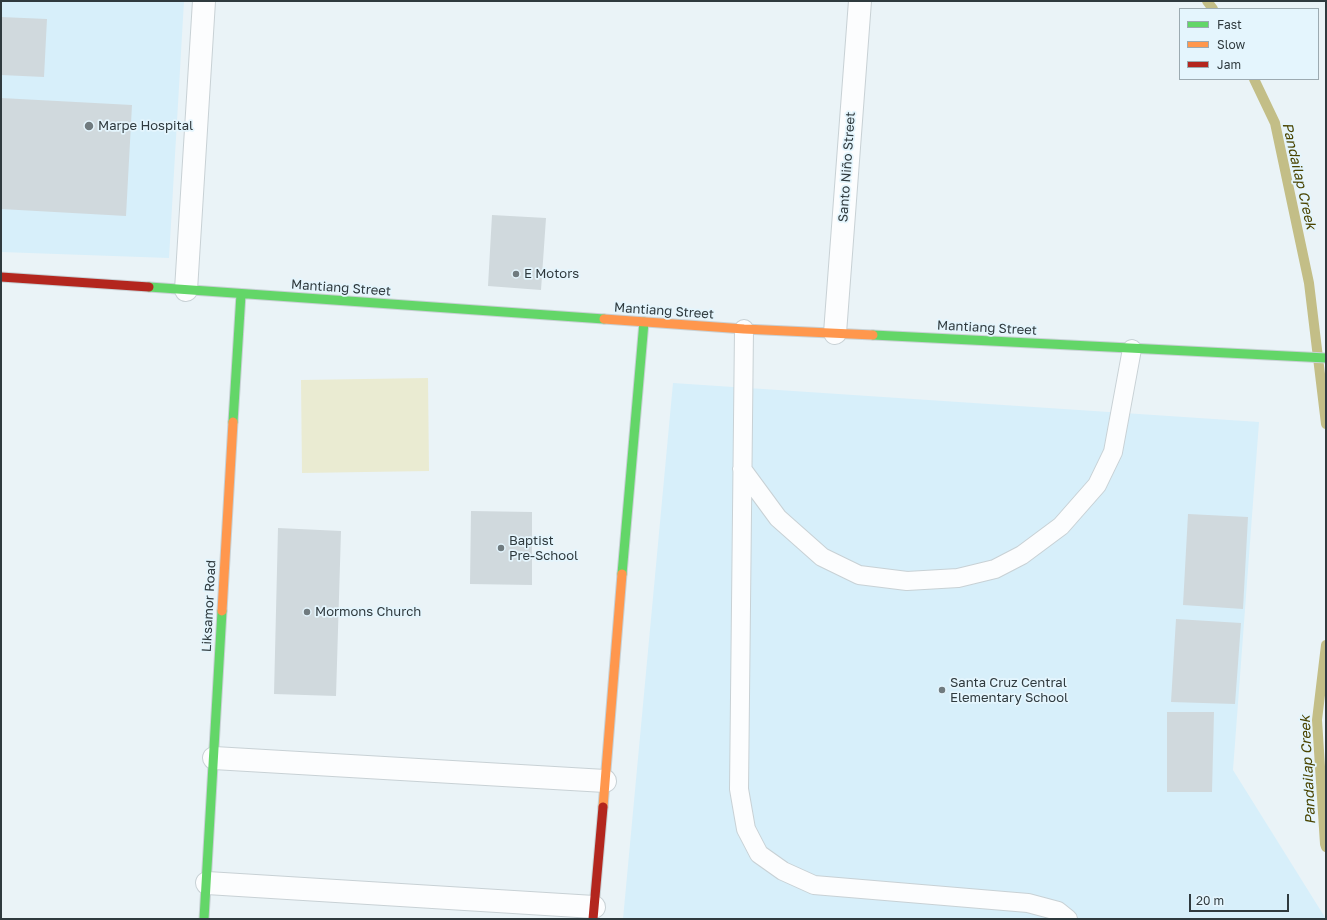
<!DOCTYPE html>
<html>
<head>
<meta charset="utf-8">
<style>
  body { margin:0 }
  #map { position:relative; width:1327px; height:920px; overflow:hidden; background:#eaf3f7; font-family:"Golos Text",sans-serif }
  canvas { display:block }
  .frame { position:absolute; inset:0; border:2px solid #2f3a3e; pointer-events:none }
  .legend { position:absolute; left:1179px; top:8px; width:140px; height:72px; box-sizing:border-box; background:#e4f5fd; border:1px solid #9caab1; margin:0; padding:5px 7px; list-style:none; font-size:12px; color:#2f3a3e }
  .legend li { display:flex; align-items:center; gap:8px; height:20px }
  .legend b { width:20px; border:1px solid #9caab1 }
  .scale { position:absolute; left:1189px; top:894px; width:100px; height:18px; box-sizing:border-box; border:2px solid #2f3a3e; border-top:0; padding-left:5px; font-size:12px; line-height:14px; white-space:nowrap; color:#2f3a3e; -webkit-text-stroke:3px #e4f5fd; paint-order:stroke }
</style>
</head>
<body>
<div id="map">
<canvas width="1327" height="920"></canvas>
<div class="frame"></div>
<ul class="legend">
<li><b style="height:5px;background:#63d668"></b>Fast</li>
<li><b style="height:5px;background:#ff974d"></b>Slow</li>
<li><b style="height:5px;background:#b3261e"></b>Jam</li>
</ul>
<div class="scale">20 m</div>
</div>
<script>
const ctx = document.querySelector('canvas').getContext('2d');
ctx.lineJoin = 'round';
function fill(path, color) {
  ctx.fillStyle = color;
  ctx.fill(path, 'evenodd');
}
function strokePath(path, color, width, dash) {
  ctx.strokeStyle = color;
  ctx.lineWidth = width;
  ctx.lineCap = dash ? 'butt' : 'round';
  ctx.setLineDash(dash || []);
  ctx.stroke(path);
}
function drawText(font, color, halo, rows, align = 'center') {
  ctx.font = font + ' "Golos Text",sans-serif';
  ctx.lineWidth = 3.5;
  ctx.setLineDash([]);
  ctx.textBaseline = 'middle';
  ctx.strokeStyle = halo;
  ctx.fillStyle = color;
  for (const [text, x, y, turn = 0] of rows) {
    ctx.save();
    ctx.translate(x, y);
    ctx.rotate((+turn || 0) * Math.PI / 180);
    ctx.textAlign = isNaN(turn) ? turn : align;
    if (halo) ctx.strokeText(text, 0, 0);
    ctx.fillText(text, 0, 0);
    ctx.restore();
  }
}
fill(new Path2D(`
  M1 1H184L169 258 1 252Z
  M673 383 1259 422 1233 770 1326 919H623Z`), '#d7effa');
fill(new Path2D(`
  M428 378 429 471 302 473 301 380Z`), '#eaebd2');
strokePath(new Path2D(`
  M1207 1 1213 9
  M1254 79 1275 123 1309 283 1326 424
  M1326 645 1317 720 1325 844 1326 847`), '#c3be87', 10);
fill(new Path2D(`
  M1 17 47 19 44 77 1 75Z
  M1 98 132 105 126 216 1 209Z
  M492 215 546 218 541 290 488 286Z
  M471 511 532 512V585L470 584Z
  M1188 514 1248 517 1243 609 1183 605Z
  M278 528 341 531 336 696 274 694Z
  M1176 619 1241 623 1235 704 1171 702Z
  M1167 712H1214L1212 792H1167Z`), '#d0d9dd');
const lane = new Path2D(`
  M744 329 739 789 746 829 759 854 783 871 814 885 1028 903 1058 911 1068 919
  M742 469 778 518 822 557 859 575 907 581 958 578 995 569 1022 555 1061 526 1097 485 1113 452 1132 349`);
const street = new Path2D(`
  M186 290 204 1
  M835 333 860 1
  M214 758 605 781
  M207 883 594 907`);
const fast = new Path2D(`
  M149 287 604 319
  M873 335 1326 358
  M233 422 241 294
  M622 574 644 322
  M204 919 222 611`);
const slow = new Path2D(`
  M604 319 744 329 873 335
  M222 611 233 422
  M603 807 622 574`);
const jam = new Path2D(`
  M1 277 149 287
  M593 919 603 807`);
strokePath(lane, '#c8d1d5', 20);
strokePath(street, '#c8d1d5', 24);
strokePath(fast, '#c8d1d5', 11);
strokePath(slow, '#c8d1d5', 11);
strokePath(jam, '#c8d1d5', 11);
strokePath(lane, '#fcfdfe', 18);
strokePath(street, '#fcfdfe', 22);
strokePath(fast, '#63d668', 9);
strokePath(slow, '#ff974d', 9);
strokePath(jam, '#b3261e', 9);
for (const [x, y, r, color] of [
  [89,126,5,"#707b7f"],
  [516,274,4,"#707b7f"],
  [501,548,4,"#707b7f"],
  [307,612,4,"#707b7f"],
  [942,690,4,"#707b7f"]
]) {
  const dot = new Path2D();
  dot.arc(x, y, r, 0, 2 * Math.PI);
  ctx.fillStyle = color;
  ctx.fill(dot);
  strokePath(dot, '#e4f5fd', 1.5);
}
drawText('13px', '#2f3a3e', '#e4f5fd', [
  ["Marpe Hospital",98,126],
  ["E Motors",524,274],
  ["Baptist",509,541],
  ["Pre-School",509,556],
  ["Mormons Church",315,612],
  ["Santa Cruz Central",950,683],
  ["Elementary School",950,698]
], 'left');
drawText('13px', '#2f3a3e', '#e4f5fd', [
  ["Santo Niño Street",847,167,-86],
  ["Mantiang Street",341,288,4],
  ["Mantiang Street",664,311,4],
  ["Mantiang Street",987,328,3],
  ["Liksamor Road",209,606,-87]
]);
drawText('italic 14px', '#4b4400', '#e4f5fd', [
  ["Pandailap Creek",1299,176,77],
  ["Pandailap Creek",1308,770,-93]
]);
</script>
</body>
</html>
